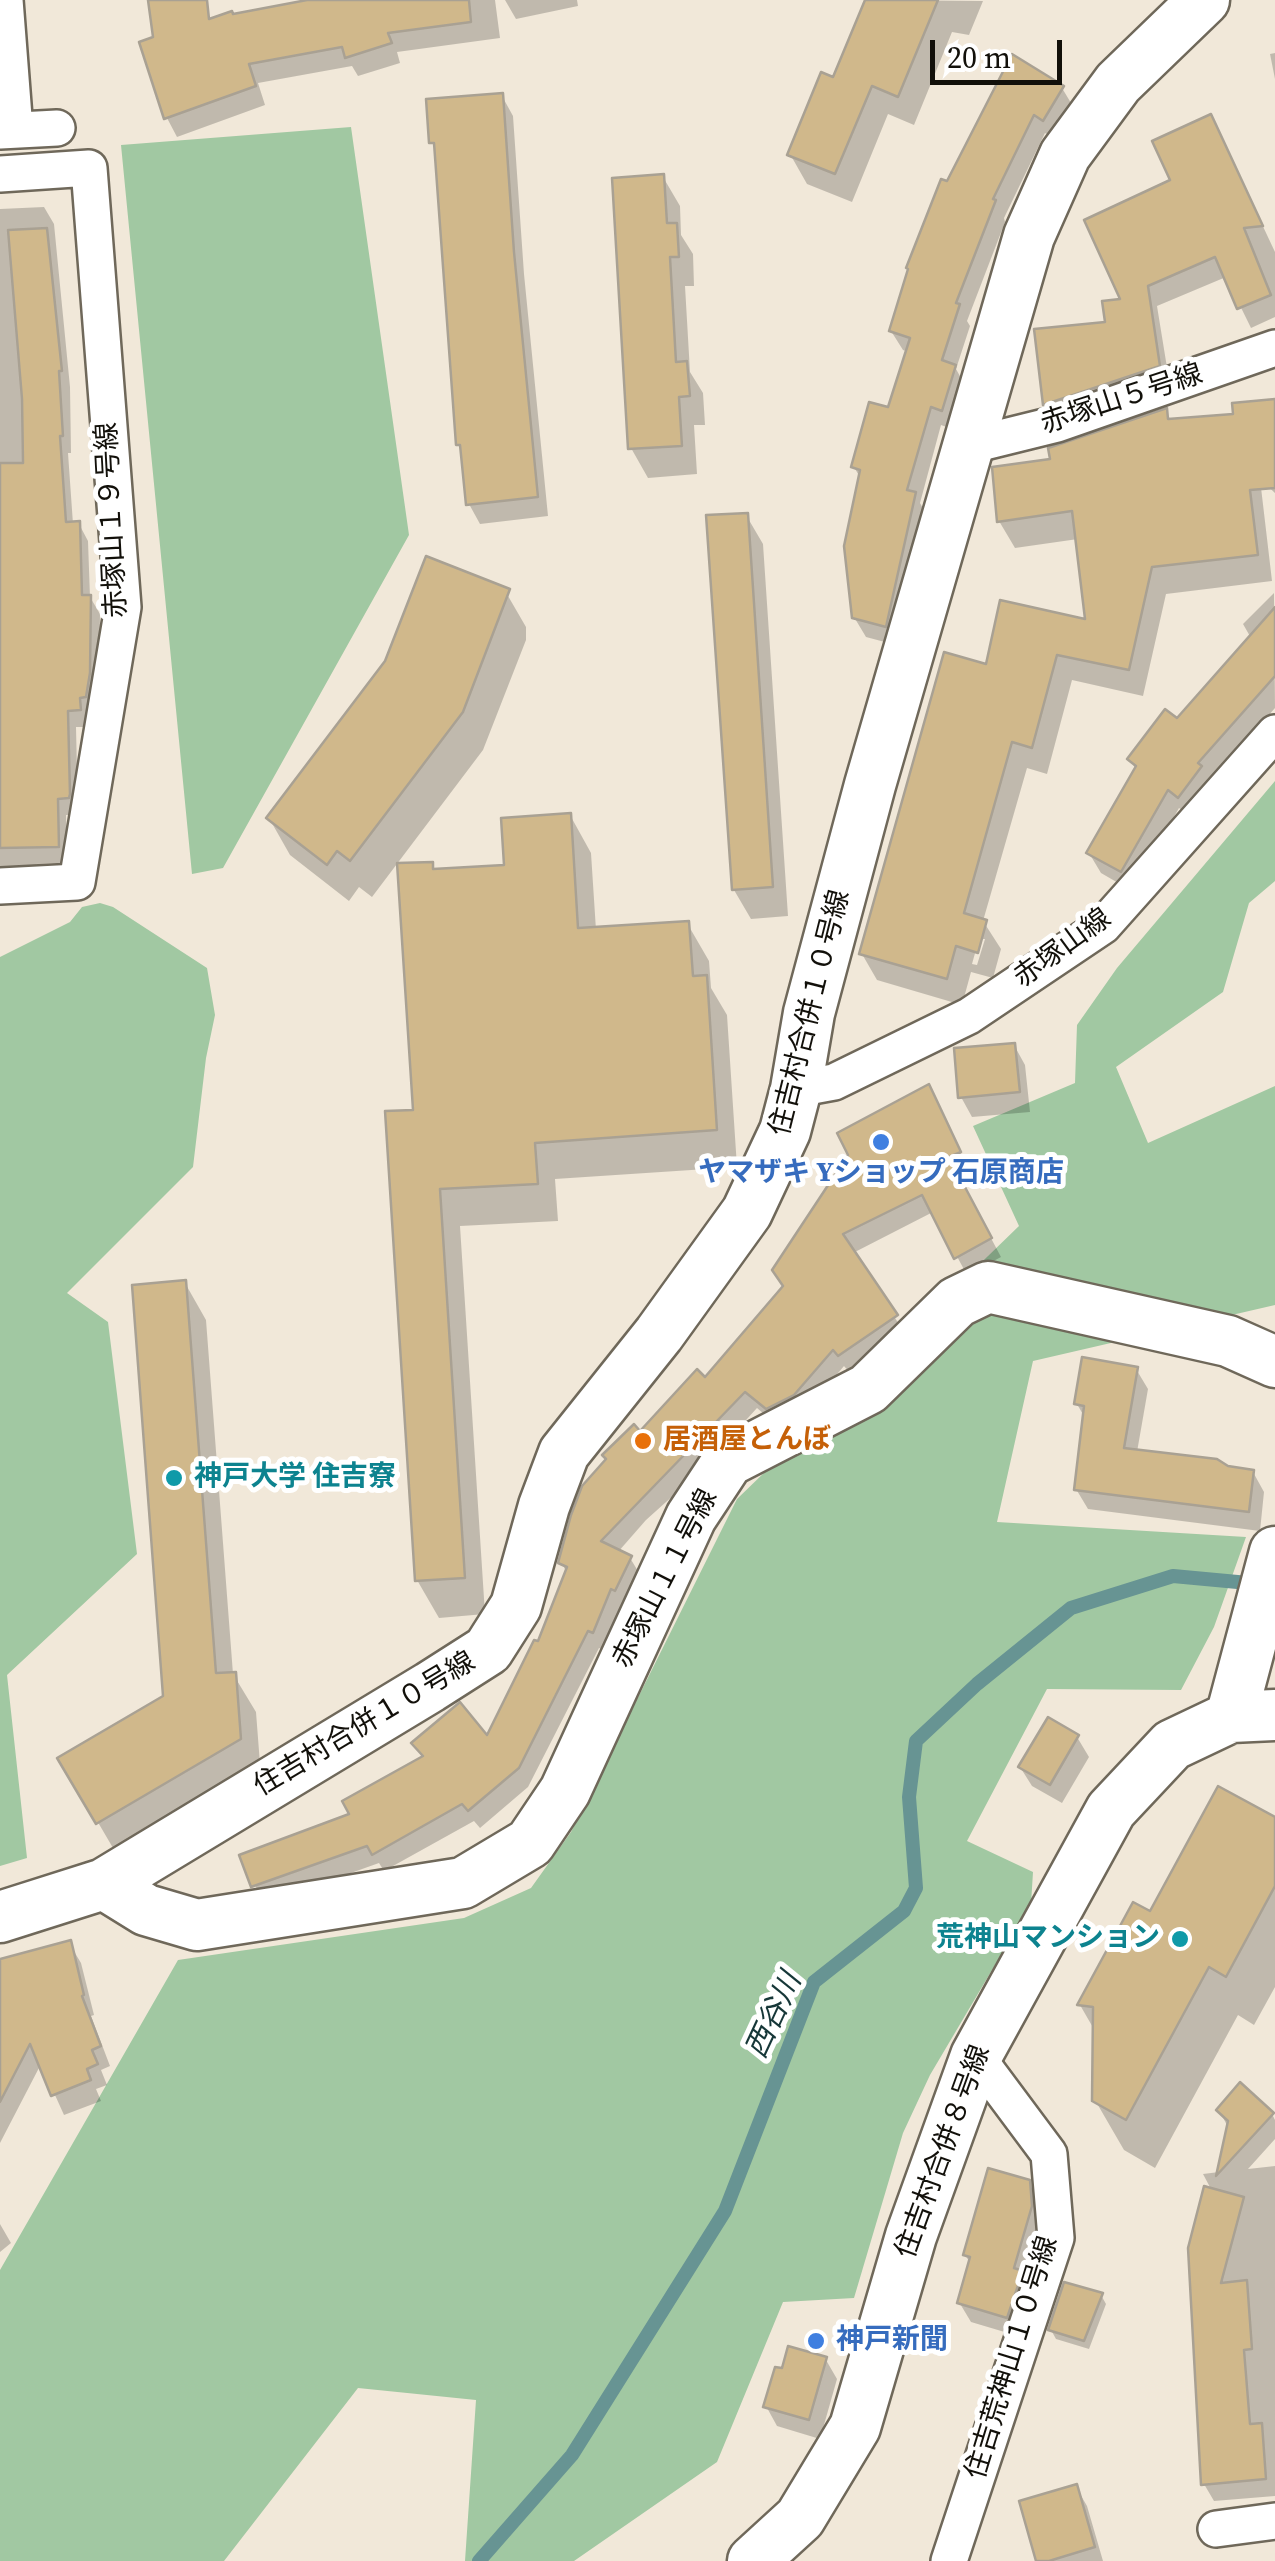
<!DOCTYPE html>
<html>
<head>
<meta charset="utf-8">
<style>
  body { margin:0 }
  #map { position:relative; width:1275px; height:2561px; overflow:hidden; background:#f1e8d9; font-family:"Source Serif 4",serif }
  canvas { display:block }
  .scale { position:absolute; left:930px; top:40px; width:132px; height:45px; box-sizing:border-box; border:5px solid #12100a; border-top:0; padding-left:12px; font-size:30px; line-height:35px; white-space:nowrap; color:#12100a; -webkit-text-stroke:8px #fff; paint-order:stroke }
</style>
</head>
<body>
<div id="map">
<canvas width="1275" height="2561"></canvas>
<div class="scale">20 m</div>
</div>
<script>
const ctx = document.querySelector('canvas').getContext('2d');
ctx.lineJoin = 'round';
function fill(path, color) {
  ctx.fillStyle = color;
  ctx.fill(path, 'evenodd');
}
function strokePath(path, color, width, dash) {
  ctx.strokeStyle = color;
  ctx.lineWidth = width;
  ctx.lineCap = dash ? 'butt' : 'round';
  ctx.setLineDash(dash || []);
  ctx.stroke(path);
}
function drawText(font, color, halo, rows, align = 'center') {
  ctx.font = font + ' "Source Serif 4","Noto Sans JP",serif';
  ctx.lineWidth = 10;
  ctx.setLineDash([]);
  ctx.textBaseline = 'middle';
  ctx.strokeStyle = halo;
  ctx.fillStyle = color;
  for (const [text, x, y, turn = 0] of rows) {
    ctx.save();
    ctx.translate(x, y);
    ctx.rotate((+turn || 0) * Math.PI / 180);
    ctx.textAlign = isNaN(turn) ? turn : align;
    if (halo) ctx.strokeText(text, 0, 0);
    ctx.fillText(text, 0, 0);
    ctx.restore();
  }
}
fill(new Path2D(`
  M351 127 409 535 223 868 192 874 121 145Z
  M1275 781V881L1249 903 1223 992 1116 1067 1148 1143 1275 1086V1305L1033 1361 997 1522 1246 1537 1214 1627 1181 1690 1047 1689 967 1841 1033 1872 1031 1904 930 2075 903 2133 854 2298 783 2302 717 2462 574 2561H465L476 2400 358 2388 224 2561H0V2270L178 1960 464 1918 531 1888 571 1832 737 1499 1019 1226 973 1126 1075 1083 1077 1025 1117 968Z
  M100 903 113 907 207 968 215 1015 206 1058 193 1167 67 1293 108 1322 137 1554 7 1675 27 1858 0 1866V957L70 922 82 907Z`), '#a1c8a2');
fill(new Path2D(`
  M310 0H495L500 38 397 52 400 63 358 76 352 66 258 83 265 105 177 137 167 118 232 17Z
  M505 0H577L578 6 516 19Z
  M868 0 983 1 969 35 952 32 914 125 888 114 852 202 807 184 790 154 835 80Z
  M1275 53V79L1270 54Z
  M1062 88 1074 108 1055 139 1045 133 1004 218 1005 222 967 321 970 326 956 369 966 387 952 429 941 425 920 503 926 514 896 645 866 637 854 617 861 479 854 467 890 411 908 352 903 350 891 331 948 184Z
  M502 96 513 116 524 274 548 516 480 524 469 504 463 453 458 444 437 152 432 142Z
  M1221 137 1275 252V317L1251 328 1226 277 1157 306 1170 386 1057 424 1046 405 1037 332 1108 324 1123 301 1173 182Z
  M663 177 680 206 681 235 693 254 694 286H685L690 372 703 393 705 425H694L697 474 648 478 631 448Z
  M44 207 54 224 70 387 71 453H68L73 524H79L88 541 90 597 100 614 99 692 89 727H76L78 815H66L67 863 36 864V875L0 877V209Z
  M1275 402V493L1260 479 1272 581 1166 594 1143 696 1072 680 1047 774 1027 768 983 921 1001 949 993 978 971 972 962 1005 877 980 862 954 988 667 1088 622 1078 539 1015 548 999 521 1053 461 1166 411 1171 421 1236 416ZM979 939H985L977 965 972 964Z
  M746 515 763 544 788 916 751 919 734 890Z
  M504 589 526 627V640L483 750 372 897 359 887 349 901 290 855 269 818Z
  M1274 593 1275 708 1209 782 1190 816 1179 808 1132 891 1101 873 1089 853 1136 770 1130 759 1178 722 1251 638 1243 624Z
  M570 815 591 853 596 930 687 923 709 961 711 988 727 1015 737 1167 555 1179 558 1221 460 1226 485 1614 439 1618 417 1580 416 1112 431 864 435 871 507 867Z
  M1014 1045 1025 1065 1030 1112 972 1117 961 1097Z
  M938 1105 969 1171 958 1176 1001 1257 967 1275 933 1212 853 1253 906 1335 850 1373 844 1366 804 1413 778 1426 757 1408 695 1476 646 1520 618 1552 630 1558 641 1576 625 1607 621 1605 603 1650 599 1648 528 1787 480 1828 474 1821 384 1871 379 1863 264 1904 242 1857 353 1815 423 1759 414 1744 488 1740 539 1645 567 1573 561 1562 640 1434 705 1380Z
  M185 1283 206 1320 233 1674 256 1712 261 1777 120 1860 61 1759 166 1697Z
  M1136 1369 1148 1389 1137 1452 1253 1472 1264 1492 1260 1531 1088 1509 1076 1489 1085 1418 1077 1404Z
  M1077 1737 1089 1757 1062 1803 1032 1786 1020 1767Z
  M1275 1819V1987L1254 2025 1238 2015 1155 2168 1124 2150 1095 2100V2031L1080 2005 1151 1915Z
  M69 1943 81 1963 94 2015 91 2016 110 2066 101 2070 107 2085 96 2089 101 2101 64 2115 41 2064 0 2143V1962Z
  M1219 2110 1272 2114 1275 2120V2139L1248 2169 1275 2166V2496L1214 2501 1204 2484 1212 2191 1203 2174 1219 2172 1229 2129Z
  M1028 2182 1040 2202 1042 2228 1018 2336 971 2322 959 2302 971 2264 965 2255Z
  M0 2224 11 2243 0 2252Z
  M1101 2295 1106 2304 1089 2349 1056 2339 1051 2330Z
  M826 2360 837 2379 820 2439 777 2426 766 2406Z
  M1076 2487 1087 2506 1103 2561H1038Z`), '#0003');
strokePath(new Path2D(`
  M479 2561 572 2455 725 2211 814 1982 904 1911 916 1888 909 1797 916 1741 977 1684 1071 1608 1173 1576 1259 1584`), '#679493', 14);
const building = new Path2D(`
  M148 0H207L209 19 232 11 233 14 307 0H469L471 22 388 33 392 43 345 58 342 47 249 64 256 86 164 119 139 42 153 37Z
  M865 0H938L898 97 872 86 835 174 787 155 821 72 833 77Z
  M1012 54 1064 86 1043 121 1034 115 993 199 996 200 956 303 960 304 942 360 956 365 942 411 931 407 907 490 916 492 886 627 852 618 844 546 860 470 851 467 869 402 888 407 910 338 889 331 908 269 906 268 941 179 947 181Z
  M503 93 514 252 538 497 466 505 460 445H456L434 143H429L426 99Z
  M1211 114 1263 226 1244 228 1271 295 1237 309 1215 257 1148 286 1160 366 1043 405 1034 329 1105 322 1102 301 1120 299 1084 220 1170 180 1152 141Z
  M664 174 667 223H677L679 257H670L676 362 687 361 690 396 679 397 682 446 628 449 612 178Z
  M47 228 62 371H59L63 436H60L66 522 80 521 82 595H91L90 673 86 697 80 698 81 710 68 711 70 794 69 798 58 799 59 847 0 848V463H23L22 399 8 230Z
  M1275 399V488L1250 490 1258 555 1152 567 1129 670 1057 655 1032 748 1012 742 964 913 987 920 978 953 956 946 947 979 859 954 944 652 986 664 1000 600 1085 619 1072 511 997 522 992 467 1050 459 1048 448 1167 408 1168 419 1233 414 1232 403Z
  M748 513 773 887 732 890 706 515Z
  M426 556 510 589 463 712 350 861 337 851 327 865 266 818 385 661Z
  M1275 607V676L1198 763 1202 766 1178 798 1168 790 1121 872 1086 853 1136 766 1127 759 1165 709 1177 718Z
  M571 813 578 928 689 921 693 976 707 975 717 1130 535 1143 538 1184 440 1189 465 1578 415 1581 385 1111 413 1110 397 863 433 862V869L504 865 501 818Z
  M1015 1043 1020 1092 958 1098 954 1048Z
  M929 1084 961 1152 949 1157 992 1238 954 1259 922 1195 843 1234 898 1315 838 1356 833 1350 794 1395 766 1409 745 1392 601 1541 632 1556 615 1591 611 1589 593 1633 588 1631 519 1768 468 1811 462 1804 372 1855 367 1846 251 1887 239 1855 349 1814 342 1801 423 1756 411 1743 460 1702 487 1735 534 1640 538 1641 567 1567 558 1563 571 1515 582 1486 606 1459 602 1455 634 1424 640 1431 697 1369 705 1377 783 1286 772 1270 848 1155 837 1133Z
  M186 1280 216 1673 236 1672 241 1739 96 1824 57 1758 163 1696 132 1285Z
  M1082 1357 1138 1367 1124 1448 1217 1459 1228 1466 1254 1470 1249 1512 1074 1490 1084 1406 1074 1404Z
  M1048 1717 1079 1735 1050 1785 1018 1767Z
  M1218 1786 1275 1817V1886L1226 1977 1209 1967 1126 2120 1092 2101 1093 2007 1077 2005 1133 1902 1150 1911Z
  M71 1940 84 1995 82 1996 101 2046 92 2050 98 2064 87 2069 91 2080 51 2096 30 2044 0 2102V1959Z
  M1240 2082 1274 2113 1216 2176 1228 2121 1216 2110Z
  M988 2168 1030 2180 1032 2206 1014 2268 1023 2271 1007 2318 957 2303 970 2257 963 2255Z
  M1204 2186 1244 2197 1221 2283 1247 2280 1252 2349 1244 2350 1250 2424 1262 2423 1266 2479 1201 2485 1188 2248Z
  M1064 2282 1103 2293 1084 2341 1048 2330Z
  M788 2346 827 2357 809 2420 763 2407 775 2367 782 2368Z
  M1077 2484 1095 2547 1049 2561H1036L1019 2501Z`);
fill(building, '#d0b88b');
strokePath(building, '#a9a193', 2.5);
const street = new Path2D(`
  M5 0 15 130
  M0 131 57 128
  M0 174 89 168 123 607 77 882 0 886
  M968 446 1057 424 1275 348
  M796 1089 834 1082 969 1016 1103 926 1275 733
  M1216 2529 1275 2521
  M949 2561 1056 2238 1049 2154 976 2056`);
const secondary = new Path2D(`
  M1231 1717 1275 1552
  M104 1884 146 1910 197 1925 463 1883 530 1843 565 1791 691 1517 728 1461 868 1389 957 1302 988 1287 1228 1341 1275 1362
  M0 1917 104 1884 430 1687 488 1650 516 1606 544 1506 564 1453 659 1334 747 1212 785 1131 796 1089 809 1013 870 785 1029 236 1065 155 1118 83 1204 0
  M753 2561 800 2518 855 2427 911 2236 976 2056 1111 1810 1172 1745 1231 1717 1275 1715`);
strokePath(street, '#6f685a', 40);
strokePath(secondary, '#6f685a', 55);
strokePath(street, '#fff', 35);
strokePath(secondary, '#fff', 50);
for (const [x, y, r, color] of [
  [881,1142,10,"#3f7fe0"],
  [643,1441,10,"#e8710a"],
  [174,1478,10,"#0f9aa8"],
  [1180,1939,10,"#0f9aa8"],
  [816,2341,10,"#3f7fe0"]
]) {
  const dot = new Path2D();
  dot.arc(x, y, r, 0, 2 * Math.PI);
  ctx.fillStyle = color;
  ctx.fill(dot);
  strokePath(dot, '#fff', 4);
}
drawText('28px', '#12100a', '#fff', [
  ["赤塚山５号線",1122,400,-18],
  ["赤塚山１９号線",113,520,-93],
  ["赤塚山線",1063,949,-36],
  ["住吉村合併１０号線",811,1013,-76],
  ["赤塚山１１号線",666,1579,-63],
  ["住吉村合併１０号線",365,1725,-31],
  ["住吉村合併８号線",944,2152,-70],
  ["住吉荒神山１０号線",1013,2358,-73]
]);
drawText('bold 28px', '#366cbe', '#fff', [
  ["ヤマザキ Yショップ 石原商店",881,1174],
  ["神戸新聞",836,2341,"left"]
]);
drawText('bold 28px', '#c56008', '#fff', [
  ["居酒屋とんぼ",663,1441]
], 'left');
drawText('bold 28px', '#0d838f', '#fff', [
  ["神戸大学 住吉寮",194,1478],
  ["荒神山マンション",1160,1939,"right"]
], 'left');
drawText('italic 30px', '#163738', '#fff', [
  ["西谷川",775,2016,-65]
]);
</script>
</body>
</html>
